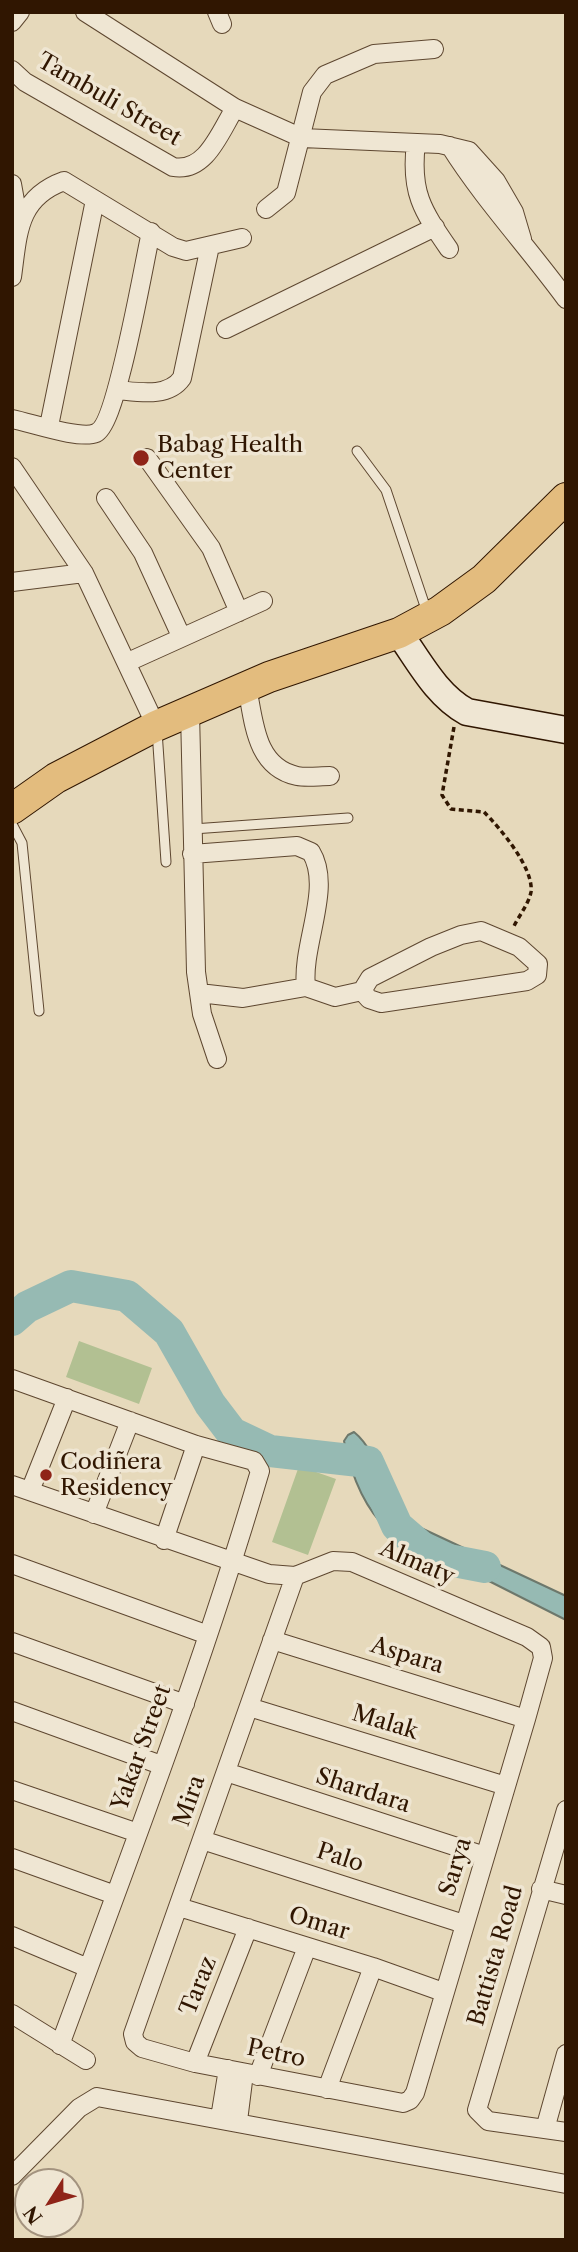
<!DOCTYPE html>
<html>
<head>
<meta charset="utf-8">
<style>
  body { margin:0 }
  #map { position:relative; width:578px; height:2252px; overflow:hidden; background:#e6d9bb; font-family:"Libre Caslon Text",serif }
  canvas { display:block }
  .frame { position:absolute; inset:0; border:14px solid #301601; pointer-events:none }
  .north { position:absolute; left:14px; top:2168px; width:70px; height:70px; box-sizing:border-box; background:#efe6d3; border:2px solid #a3937f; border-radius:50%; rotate:233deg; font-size:19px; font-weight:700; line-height:28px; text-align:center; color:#301601 }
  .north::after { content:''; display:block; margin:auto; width:24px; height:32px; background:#8f2418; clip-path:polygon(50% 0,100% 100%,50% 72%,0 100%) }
</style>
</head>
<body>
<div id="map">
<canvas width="578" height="2252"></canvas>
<div class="frame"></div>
<div class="north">N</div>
</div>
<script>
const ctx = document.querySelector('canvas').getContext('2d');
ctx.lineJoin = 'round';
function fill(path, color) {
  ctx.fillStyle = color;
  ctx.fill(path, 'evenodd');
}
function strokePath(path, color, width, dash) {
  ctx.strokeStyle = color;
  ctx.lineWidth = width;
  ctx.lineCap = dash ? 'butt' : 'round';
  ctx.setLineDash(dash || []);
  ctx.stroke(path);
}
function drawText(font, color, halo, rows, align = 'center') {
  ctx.font = font + ' "Libre Caslon Text",serif';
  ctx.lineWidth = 7;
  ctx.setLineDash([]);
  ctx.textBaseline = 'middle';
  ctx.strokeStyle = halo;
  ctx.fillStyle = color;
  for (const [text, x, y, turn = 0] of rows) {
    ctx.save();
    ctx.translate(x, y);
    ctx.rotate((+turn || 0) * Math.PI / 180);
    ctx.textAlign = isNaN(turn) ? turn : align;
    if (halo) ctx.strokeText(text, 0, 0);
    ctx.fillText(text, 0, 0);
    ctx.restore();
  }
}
fill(new Path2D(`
  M79 1341 152 1368 139 1404 66 1377Z
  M299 1466 336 1479 308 1555 272 1542Z`), '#b2c092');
const water = new Path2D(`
  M354 1432C381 1454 381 1495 404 1520L566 1596V1620L388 1530C363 1507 351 1474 344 1441L348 1435Z`);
fill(water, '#96bab3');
strokePath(water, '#6d786c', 2);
strokePath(new Path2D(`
  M12 1320 27 1307 71 1286 127 1296 169 1332 210 1404 232 1433 270 1451 368 1462 397 1526 433 1557 485 1567`), '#96bab3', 32);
const lane = new Path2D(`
  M357 451 386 490 427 612
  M157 731 166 862
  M12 824 22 843 39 1011
  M193 829 348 818`);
const street = new Path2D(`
  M85 12 235 108 302 138 440 144 469 151 496 181 514 212 522 239
  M217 12 222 24
  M12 22 20 12
  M12 70 25 82 173 167C206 173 220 132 235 108
  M416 143C410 192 422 210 449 249
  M450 146C484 200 528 247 566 299
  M12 184 19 223
  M266 209 286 193 312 92 325 75 374 54 434 49
  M12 277C18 234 17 198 64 181L173 247 186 251 242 238
  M226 329 435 227
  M117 390C139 392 168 398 182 378L210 246
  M12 419C32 423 80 440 96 433 117 424 144 262 151 232
  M49 426 95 200
  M147 458 211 548 239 612
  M12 467 84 573 156 726
  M106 498 143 553 181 636
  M12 582 84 573
  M128 662 263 601
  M247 687C254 721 255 767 297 776 307 778 319 776 330 776
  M190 712 196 972 202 1014 217 1059
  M192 854 297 846 311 852C333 888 301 945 306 987
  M481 931 519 947 538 964 537 975 527 981 381 1003 369 999 362 991 370 978 431 947 461 935Z
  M199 993 243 998 306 987 335 997 362 991
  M12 1379 196 1445 254 1461 260 1471C203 1665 130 1855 60 2045
  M12 1485 269 1574 295 1576 333 1561 352 1562 527 1637 541 1647 543 1658 526 1719 415 2093 410 2100 403 2103 195 2063 142 2048 135 2042 133 2034 295 1576
  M30 1491 67 1398
  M94 1514 130 1421
  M164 1540 196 1445
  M12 1564 208 1635
  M272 1640 526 1719
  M12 1642 185 1704
  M249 1707 506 1786
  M12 1711 161 1765
  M226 1772 485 1856
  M12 1790 138 1833
  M566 1810 477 2110 488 2121 566 2132
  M202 1840 464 1924
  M12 1858 115 1895
  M541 1889 566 1895
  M179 1907 373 1967 443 1992
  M12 1936 88 1968
  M12 2014 86 2060
  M195 2063 248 1928
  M258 2076 307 1947
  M327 2089 373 1967
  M220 2118 228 2069
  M238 2121 244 2073
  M545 2129 566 2054
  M12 2176 79 2108 97 2097 566 2184`);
const secondary = new Path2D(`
  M399 633C419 661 436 695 467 712L566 730`);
const primary = new Path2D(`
  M12 809 56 778 156 726 269 677 399 633 440 611 484 579 566 498`);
strokePath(lane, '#5e4730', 11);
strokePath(street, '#5e4730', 20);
strokePath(secondary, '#301601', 29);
strokePath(primary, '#301601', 32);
strokePath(new Path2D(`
  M454 727 442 795 451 809 484 812C500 828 534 868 531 892 529 903 519 916 514 926`), '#301601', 3.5, [5, 3.5]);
strokePath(lane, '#efe6d3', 9);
strokePath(street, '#efe6d3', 18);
strokePath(secondary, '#efe6d3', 26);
strokePath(primary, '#e3bc7e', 30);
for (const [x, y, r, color] of [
  [141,458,9,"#8f2418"],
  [46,1475,7,"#8f2418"]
]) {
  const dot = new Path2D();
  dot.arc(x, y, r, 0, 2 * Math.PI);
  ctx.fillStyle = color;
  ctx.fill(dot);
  strokePath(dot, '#efe6d3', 2.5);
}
drawText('23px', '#301601', '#efe6d3', [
  ["Tambuli Street",109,100,30],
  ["Almaty",417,1563,23],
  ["Aspara",407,1656,17],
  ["Malak",385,1723,17],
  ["Yakar Street",142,1748,-70],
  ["Shardara",363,1791,18],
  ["Mira",190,1801,-71],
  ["Palo",340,1858,18],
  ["Sarya",456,1867,-73],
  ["Omar",319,1924,17],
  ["Battista Road",496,1956,-74],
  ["Taraz",199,1986,-68],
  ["Petro",276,2054,12]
]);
drawText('23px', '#301601', '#efe6d3', [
  ["Babag Health",157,445],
  ["Center",157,471],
  ["Codiñera",60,1462],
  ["Residency",60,1488]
], 'left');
</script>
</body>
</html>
